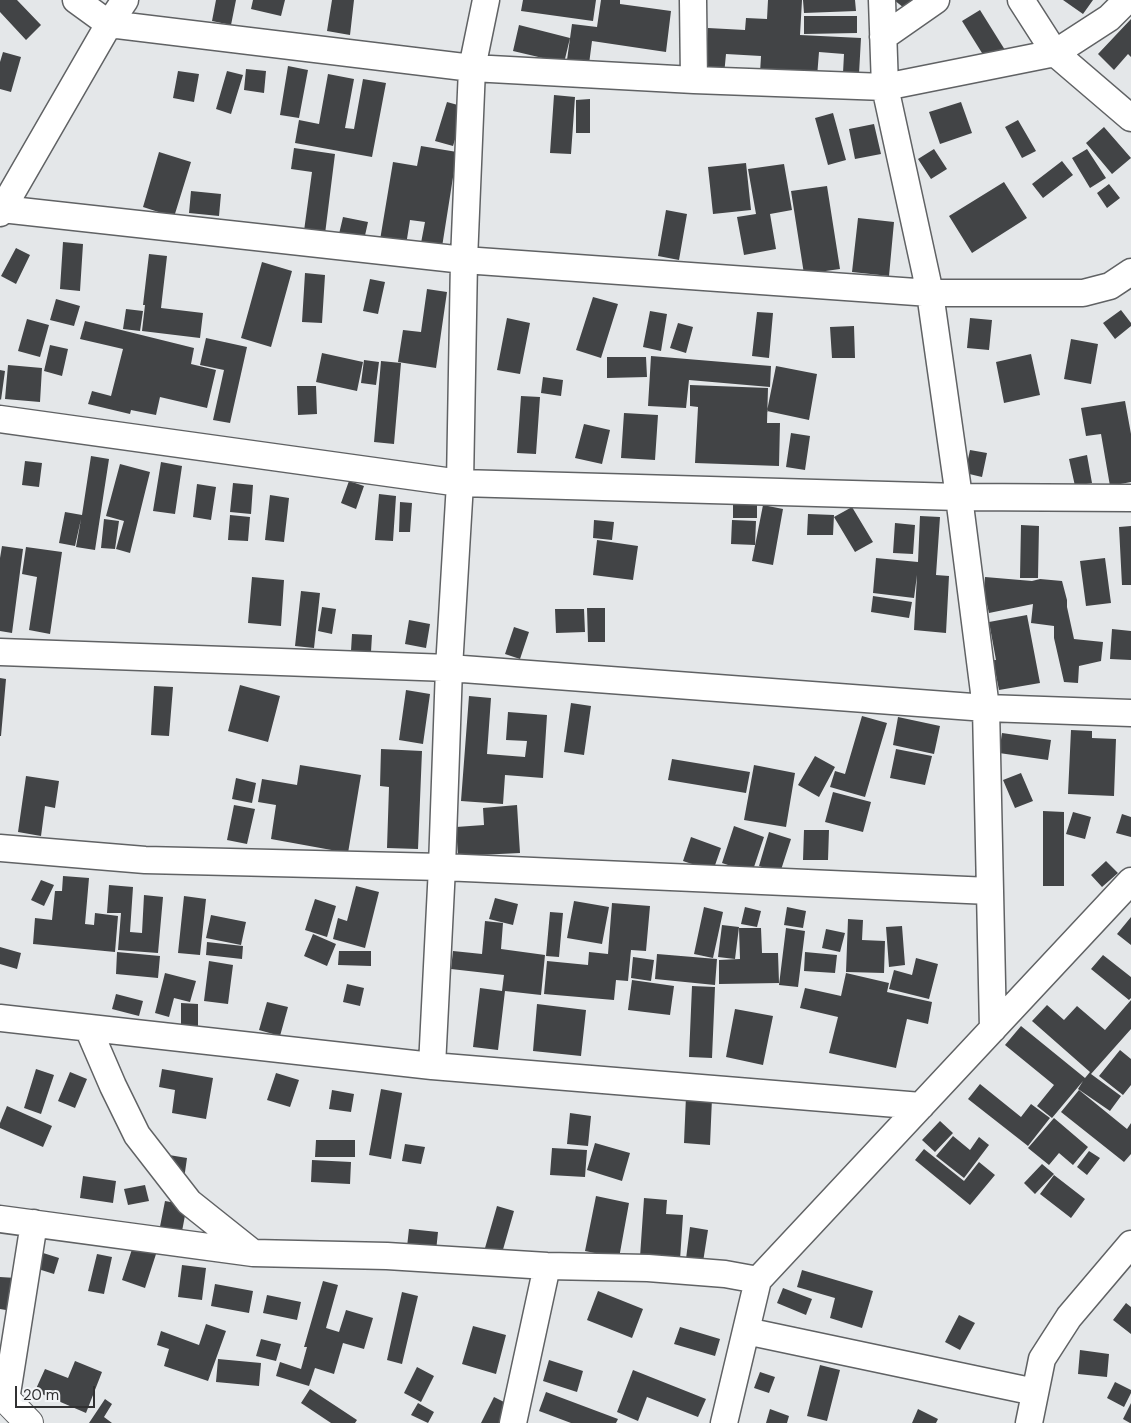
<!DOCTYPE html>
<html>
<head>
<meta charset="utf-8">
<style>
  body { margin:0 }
  #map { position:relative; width:1131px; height:1423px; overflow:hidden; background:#e4e7e9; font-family:"DM Sans",sans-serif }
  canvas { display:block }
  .scale { position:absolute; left:15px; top:1386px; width:80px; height:22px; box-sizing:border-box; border:2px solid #313132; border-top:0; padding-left:6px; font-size:15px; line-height:18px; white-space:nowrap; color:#313132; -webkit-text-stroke:4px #f2f4f6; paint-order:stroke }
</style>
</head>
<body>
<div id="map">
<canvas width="1131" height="1423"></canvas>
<div class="scale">20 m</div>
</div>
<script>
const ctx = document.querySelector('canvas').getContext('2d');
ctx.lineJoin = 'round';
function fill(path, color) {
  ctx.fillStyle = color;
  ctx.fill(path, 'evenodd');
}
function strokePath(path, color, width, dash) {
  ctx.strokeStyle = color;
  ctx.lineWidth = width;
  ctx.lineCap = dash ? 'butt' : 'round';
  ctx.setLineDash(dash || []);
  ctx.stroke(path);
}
fill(new Path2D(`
  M0 0H17L41 25 26 40 0 12Z
  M216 0H236L231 25 212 21Z
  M253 0H285L281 16 251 9Z
  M332 0H354L350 35 327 31Z
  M523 0H596L593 21 521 11Z
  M601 0H620V4L671 11 666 52 592 41 589 64 567 60 572 24 597 27Z
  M768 0H802L800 35 861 38 859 74 843 73 844 54 819 52 817 77 760 73 761 56 726 54 724 75 706 73 708 28 745 30 746 18 767 19Z
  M803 0H855L856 11 804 13Z
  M894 0H922L918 19Z
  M1063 0H1093L1083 14Z
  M980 10 1010 58 992 69 962 21Z
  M804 16H857V33L804 34Z
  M1131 19V57L1128 54 1114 70 1098 54Z
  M519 25 570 38 564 63 513 51Z
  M3 52 21 57 11 92 0 89V62Z
  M288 66 308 70 299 118 280 115Z
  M246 69 266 71 264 93 244 90Z
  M178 71 199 74 194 102 173 98Z
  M227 71 243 75 231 114 216 109Z
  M328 74 354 79 345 128 354 129 363 79 386 83 372 157 295 143 299 120 319 124Z
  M554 95 575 97 571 154 550 153Z
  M590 99V133H576V100Z
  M447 102 465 107 453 146 435 141Z
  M961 102 972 133 940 144 929 112Z
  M833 113 846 160 828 165 815 118Z
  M1018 120 1036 151 1022 158 1005 127Z
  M874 124 881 154 855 159 849 129Z
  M1104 127 1131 158 1112 174 1086 143Z
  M421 146 457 152 442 247 421 243 425 222 410 220 406 245 380 240 393 162 417 166Z
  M294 148 335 154 325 234 304 231 312 172 291 169Z
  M934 149 947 169 931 179 918 159Z
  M1087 149 1106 178 1090 188 1072 158Z
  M159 152 191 162 174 217 143 207Z
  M1062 161 1073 175 1043 198 1032 184Z
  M746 163 751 210 713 214 708 167Z
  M784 164 792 210 770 214 776 249 744 255 737 217 756 214 748 169Z
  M1004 182 1027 218 972 253 949 216Z
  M1109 184 1120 198 1107 208 1097 193Z
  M827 186 840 269 804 274 791 191Z
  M191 191 221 194 219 216 189 213Z
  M666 210 687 214 679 260 658 256Z
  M343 217 368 222 364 240 339 234Z
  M858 218 894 222 889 276 852 272Z
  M63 242 83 244 80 291 60 289Z
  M16 248 30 255 16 284 1 276Z
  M149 254 167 256 161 308 203 313 200 338 142 331 145 305H143Z
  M262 262 292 271 271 347 241 338Z
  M305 273 325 275 322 323 302 322Z
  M370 279 385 282 378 314 363 311Z
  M427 289 447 292 436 368 398 362 403 330 421 332Z
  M593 297 618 304 601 358 576 350Z
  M56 299 80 306 74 326 50 320Z
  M126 309 143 311 140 331 123 329Z
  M1121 310 1131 323V326L1115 339 1103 323Z
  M650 311 667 314 661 351 643 347Z
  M757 312 773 313 769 358 752 356Z
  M507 318 530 323 520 374 497 370Z
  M970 318 992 320 989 350 967 348Z
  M27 319 49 325 40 357 18 351Z
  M85 321 194 348 191 364 216 370 207 408 160 397 156 415 131 410 130 414 88 404 92 391 111 396 123 349 80 339Z
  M678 323 693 327 686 353 670 348Z
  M854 326 855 358H832L830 327Z
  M206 338 247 347 230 423 213 420 224 370 200 365Z
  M1071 339 1098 344 1091 384 1064 379Z
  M50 345 68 349 62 376 44 371Z
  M322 353 363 362 357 391 316 382Z
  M1031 354 1040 395 1004 403 996 362Z
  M651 356 771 366 770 387 689 380 686 408 648 406Z
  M607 357H646L647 377 607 378Z
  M364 360 379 362 376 385 361 383Z
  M381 361 401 363 394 444 374 442Z
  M8 365 42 368 40 402 5 399Z
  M776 366 817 374 809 420 767 411Z
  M0 370 5 371 1 400 0 399Z
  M543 377 563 380 561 396 541 393Z
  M690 385 768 388 767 423H780L779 466 695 463 698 407 690 406Z
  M297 386H316L317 414 298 415Z
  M521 396 540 397 536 454 517 453Z
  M1125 401 1131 434V482L1110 486 1101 434 1086 436 1081 408Z
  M624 413 658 415 655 460 621 458Z
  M584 424 610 430 602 464 575 458Z
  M791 433 810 436 805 470 786 467Z
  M970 450 987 453 982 477 965 473Z
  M1087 455 1092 483 1075 486 1069 459Z
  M91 456 109 459 95 550 76 547 81 519 75 546 59 543 65 512 82 515Z
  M25 461 42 463 39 487 22 485Z
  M161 462 182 466 175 514 153 511Z
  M120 464 150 472 130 553 116 549 124 521 106 516Z
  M349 481 364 486 356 509 341 503Z
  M233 483 253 485 251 514 230 512Z
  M197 484 216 487 211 520 193 517Z
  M379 494 396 496 393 541 375 540Z
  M270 495 289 498 284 542 265 540Z
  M400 502 412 503 410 532H399Z
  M733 503 757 504V518H733Z
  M763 505 783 509 773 565 752 561Z
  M852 507 873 542 855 552 834 517Z
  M808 514 834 515 833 535H807Z
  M230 515 250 517 248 541 228 540Z
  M920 516 940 517 936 575 949 576 946 633 914 630 917 575 914 598 873 593 876 558 918 562Z
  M104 519 119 521 115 549 101 548Z
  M594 520 614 522 612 540 593 538Z
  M732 520 756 521 755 545 731 544Z
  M895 523 915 525 913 554 893 553Z
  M1021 525 1039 526 1038 578H1020Z
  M1131 526V585H1122L1119 527Z
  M597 540 638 546 633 580 593 575Z
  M2 546 23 549 12 633 0 631V558Z
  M26 547 62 552 50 634 29 630 37 577 22 574Z
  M1105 558 1111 603 1086 606 1080 561Z
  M252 577 284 580 281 626 248 623Z
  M985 577 1032 581 1040 579 1062 581 1067 600V607L1074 639 1103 642 1101 661 1079 666 1078 683 1064 682 1054 638V626L1031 623 1033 604 989 613 984 592Z
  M301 591 320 593 314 648 295 646Z
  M873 596 912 602 909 618 871 612Z
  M322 607 336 609 332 634 318 631Z
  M587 608H605V642H588Z
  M555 609H584L585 632 556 633Z
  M1027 615 1040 683 999 690 993 660H996L989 622Z
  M409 620 430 624 426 648 405 644Z
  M514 627 529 632 520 659 505 654Z
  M1112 629 1131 631V660L1110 659Z
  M352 634 372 635 371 652 351 651Z
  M0 678 6 679 1 736H0Z
  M240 685 280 696 268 742 228 731Z
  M154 686 173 687 169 736 151 735Z
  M406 690 430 694 423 744 399 740Z
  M469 696 491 698 487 754 525 757 527 741 506 740 508 712 547 715 543 778 505 775 503 804 461 801Z
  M571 703 591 706 584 755 564 752Z
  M862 716 887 723 865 797 830 787 835 771 845 774Z
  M898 717 940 726 934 754 893 745Z
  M1071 730 1092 731V738L1116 739 1114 796 1068 794Z
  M1002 733 1051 740 1048 760 999 753Z
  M381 749 422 751 418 849 387 848 389 787 380 786Z
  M896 749 932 756 925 785 890 778Z
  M815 756 835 767 819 797 798 785Z
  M672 759 750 772 746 793 668 780Z
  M300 765 361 775 348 853 271 839 276 805 258 802 262 779 297 785Z
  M754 765 795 773 786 827 744 820Z
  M1021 773 1033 801 1015 808 1003 780Z
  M26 776 59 781 55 808 45 806 41 836 18 832Z
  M236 778 256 783 252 803 232 799Z
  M833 792 871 802 863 832 825 822Z
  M234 805 255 809 247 844 227 840Z
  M517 805 520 853 458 856 456 827 484 825 483 808Z
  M1043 811 1064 812V886H1043Z
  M1073 812 1091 817 1085 839 1066 834Z
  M1122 814 1131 817V837L1116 833Z
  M734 826 764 837 752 873 722 863Z
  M804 830H829L828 860H803Z
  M769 832 791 839 780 873 759 866Z
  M691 837 721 848 713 871 683 861Z
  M1106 861 1118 873 1102 887 1091 875Z
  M63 876 89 878 85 924 94 925 95 913 118 916 115 952 33 944 35 918 52 920 55 891H62Z
  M41 880 54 885 44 906 31 900Z
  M109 885 133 887 130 932 142 933 144 895 163 897 158 953 118 950 121 913H107Z
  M356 886 379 892 365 948 333 939 338 918 347 921Z
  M184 896 206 899 200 955 178 953Z
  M495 898 518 904 513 925 489 919Z
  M315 899 336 906 327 937 305 930Z
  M574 901 609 907 602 944 567 938Z
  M612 903 650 906 646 951 631 950 628 981 616 980 614 1000 544 994 547 961 588 965 589 952 608 954Z
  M704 907 723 912 713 958 694 954Z
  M745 907 761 911 757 927 741 924Z
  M787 907 806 911 803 928 784 925Z
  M550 912 563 913 559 957 546 956Z
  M211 915 246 922 241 945 206 938Z
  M1131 917V945L1117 934Z
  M848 919 863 920 862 940 885 941 884 973 846 972Z
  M485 921 503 923 501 949 545 955 541 995 505 991 498 1050 473 1047 480 988 502 991 504 975 451 969 453 951 482 954Z
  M722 925 739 927 735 959 718 957Z
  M902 926 905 965 889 967 886 927Z
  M739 928H761L762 953H778L779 983 719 984V960L740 959Z
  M786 928 805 931 798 987 779 985Z
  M826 929 845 933 840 952 822 948Z
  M313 934 336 944 327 966 304 956Z
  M207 942 243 946 242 959 206 955Z
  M0 947 21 953 17 969 0 964Z
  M339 951H371V966L338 965Z
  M117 952 160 956 158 978 116 974Z
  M805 952 837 955 835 973 804 971Z
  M657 954 717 959 715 985 655 979Z
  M1103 955 1131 977V998L1129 1000 1091 969Z
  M633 957 654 960 651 981 631 978Z
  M916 958 938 964 929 999 889 989 894 970 912 975Z
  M209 961 233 965 228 1004 204 1001Z
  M165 973 196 981 190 1002 174 998 169 1017 155 1013Z
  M846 973 889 983 887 992 932 1002 928 1024 907 1019 896 1068 829 1053 838 1017 800 1008 805 988 841 996Z
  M632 980 674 986 670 1015 628 1010Z
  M347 984 364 988 360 1006 343 1002Z
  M692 986 715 987 712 1058 689 1057Z
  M116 994 143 1001 139 1016 112 1009Z
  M1131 1000V1029L1091 1074 1121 1096 1110 1111 1078 1089 1083 1081 1052 1118 1037 1106 1054 1085 1005 1045 1021 1026 1085 1078 1090 1072 1032 1021 1047 1005 1064 1020 1077 1006 1105 1030Z
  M267 1002 288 1007 280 1036 259 1030Z
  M181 1003 198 1004V1026H181Z
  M537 1004 586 1010 581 1056 533 1051Z
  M735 1009 773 1016 763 1065 726 1057Z
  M1120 1050 1131 1059V1085L1123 1095 1099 1076Z
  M36 1069 54 1075 41 1114 24 1108Z
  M162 1069 213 1078 206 1119 172 1113 175 1090 159 1087Z
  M70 1072 87 1079 75 1108 58 1101Z
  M276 1073 299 1080 290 1107 267 1100Z
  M980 1084 1021 1117 1031 1104 1050 1118 1028 1146 968 1099Z
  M381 1089 402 1093 391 1159 369 1155Z
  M332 1090 354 1094 351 1112 329 1109Z
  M1079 1090 1127 1129 1131 1123V1154L1124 1162 1061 1112Z
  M686 1096 712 1098 710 1145 684 1143Z
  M7 1106 52 1126 43 1147 0 1128V1123Z
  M570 1113 591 1116 588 1146 567 1144Z
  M1054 1118 1088 1147 1073 1165 1059 1153 1049 1165 1028 1148Z
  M940 1121 953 1133 935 1152 922 1140Z
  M953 1136 970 1150 979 1137 989 1145 964 1178 936 1156Z
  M316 1140H355V1157H315Z
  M595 1143 630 1153 622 1181 587 1170Z
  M405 1144 425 1147 421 1164 402 1161Z
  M552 1148 587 1150 585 1177 550 1175Z
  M924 1149 964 1181 979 1162 995 1175 970 1205 915 1160Z
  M1089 1151 1100 1158 1087 1175 1077 1167Z
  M163 1154 187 1158 184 1179Z
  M312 1160 351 1162 350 1184 311 1182Z
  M1042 1164 1054 1174 1035 1194 1024 1183Z
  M1054 1175 1085 1199 1071 1218 1040 1194Z
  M83 1176 116 1181 113 1203 80 1198Z
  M145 1185 149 1201 128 1205 124 1189Z
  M596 1196 629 1203 619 1258 585 1251Z
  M644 1198 667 1200 666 1214 683 1215 680 1260 640 1257Z
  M165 1201 187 1205 179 1247 157 1242Z
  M497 1206 514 1211 502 1253 485 1248Z
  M690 1227 708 1230 703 1262 686 1259Z
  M409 1229 438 1232 436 1251 407 1247Z
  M134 1243 157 1251 145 1288 122 1280Z
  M40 1252 59 1258 54 1274 35 1268Z
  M97 1254 112 1257 104 1294 88 1291Z
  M182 1265 206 1268 202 1300 178 1297Z
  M802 1270 873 1291 862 1328 830 1318 835 1298 797 1287Z
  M0 1277 16 1278 12 1311 0 1309Z
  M323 1281 338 1285 326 1328 339 1332 346 1310 373 1318 364 1349 343 1343 334 1374 315 1368 309 1386 276 1376 280 1362 301 1369 307 1347H304Z
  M215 1284 253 1291 249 1313 211 1306Z
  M783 1288 812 1299 806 1315 777 1303Z
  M598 1291 643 1309 632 1338 587 1320Z
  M402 1292 418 1296 402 1364 387 1360Z
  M267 1295 301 1302 297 1320 263 1313Z
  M1126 1303 1131 1307V1334L1113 1320Z
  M959 1315 975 1323 960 1350 945 1342Z
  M206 1324 226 1331 208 1381 164 1366 169 1349 157 1345 161 1331 199 1345Z
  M473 1326 506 1335 496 1374 462 1364Z
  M680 1327 720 1339 715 1356 674 1344Z
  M261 1339 281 1344 276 1361 256 1356Z
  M1080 1350 1109 1354 1107 1377 1078 1374Z
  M218 1359 261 1363 259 1386 216 1382Z
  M549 1360 583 1371 577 1392 543 1381Z
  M75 1361 102 1372 86 1413 35 1391 45 1369 68 1378Z
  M820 1365 840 1370 827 1421 807 1416Z
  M417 1367 434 1376 421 1402 404 1393Z
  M633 1370 706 1399 698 1417 647 1397 638 1421 617 1412Z
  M760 1372 775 1377 769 1393 754 1388Z
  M1115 1382 1131 1390V1393L1124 1407 1107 1398Z
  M310 1389 357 1420 355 1423H331L301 1403Z
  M546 1392 618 1419 616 1423H571L539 1411Z
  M494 1397 512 1406 503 1423H481Z
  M105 1399 112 1404 104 1417 112 1423H89Z
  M418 1403 434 1412 428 1423 411 1415Z
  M1131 1403V1423H1130L1123 1419Z
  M770 1409 789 1416 787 1423H766Z
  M918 1409 938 1419 936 1423H912Z`), '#424446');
const street = new Path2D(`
  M76 0 109 24 472 68 694 80 885 87 1055 53 1109 18 1127 0
  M693 0 694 80
  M882 0 885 87 930 293 959 497 986 708 993 1029
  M1021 0 1055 53 1131 118
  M883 37 936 0
  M2 209 464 260 930 293H1083L1110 286 1131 272
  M0 213 109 24 125 0
  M0 419 460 483 959 497 1131 498
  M0 652 449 668 986 708 1131 713
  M0 848 145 860 442 867 990 891
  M0 1018 432 1066 921 1106
  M88 1028 113 1086 137 1135 189 1202 253 1253
  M432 1066 442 867 449 668 460 483 464 260 472 68 486 0
  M0 1219 253 1253 387 1256 547 1266 648 1268 725 1274 758 1280
  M746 1331 1035 1392
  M6 1400 34 1223
  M513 1423 547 1266
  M724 1423 758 1280 1131 881
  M1029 1423 1042 1359 1069 1317 1131 1244`);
const secondary = new Path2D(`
  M0 1393 29 1423`);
strokePath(street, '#606264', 29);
strokePath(secondary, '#606264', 30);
strokePath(street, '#fff', 26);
strokePath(secondary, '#fff', 28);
</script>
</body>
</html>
